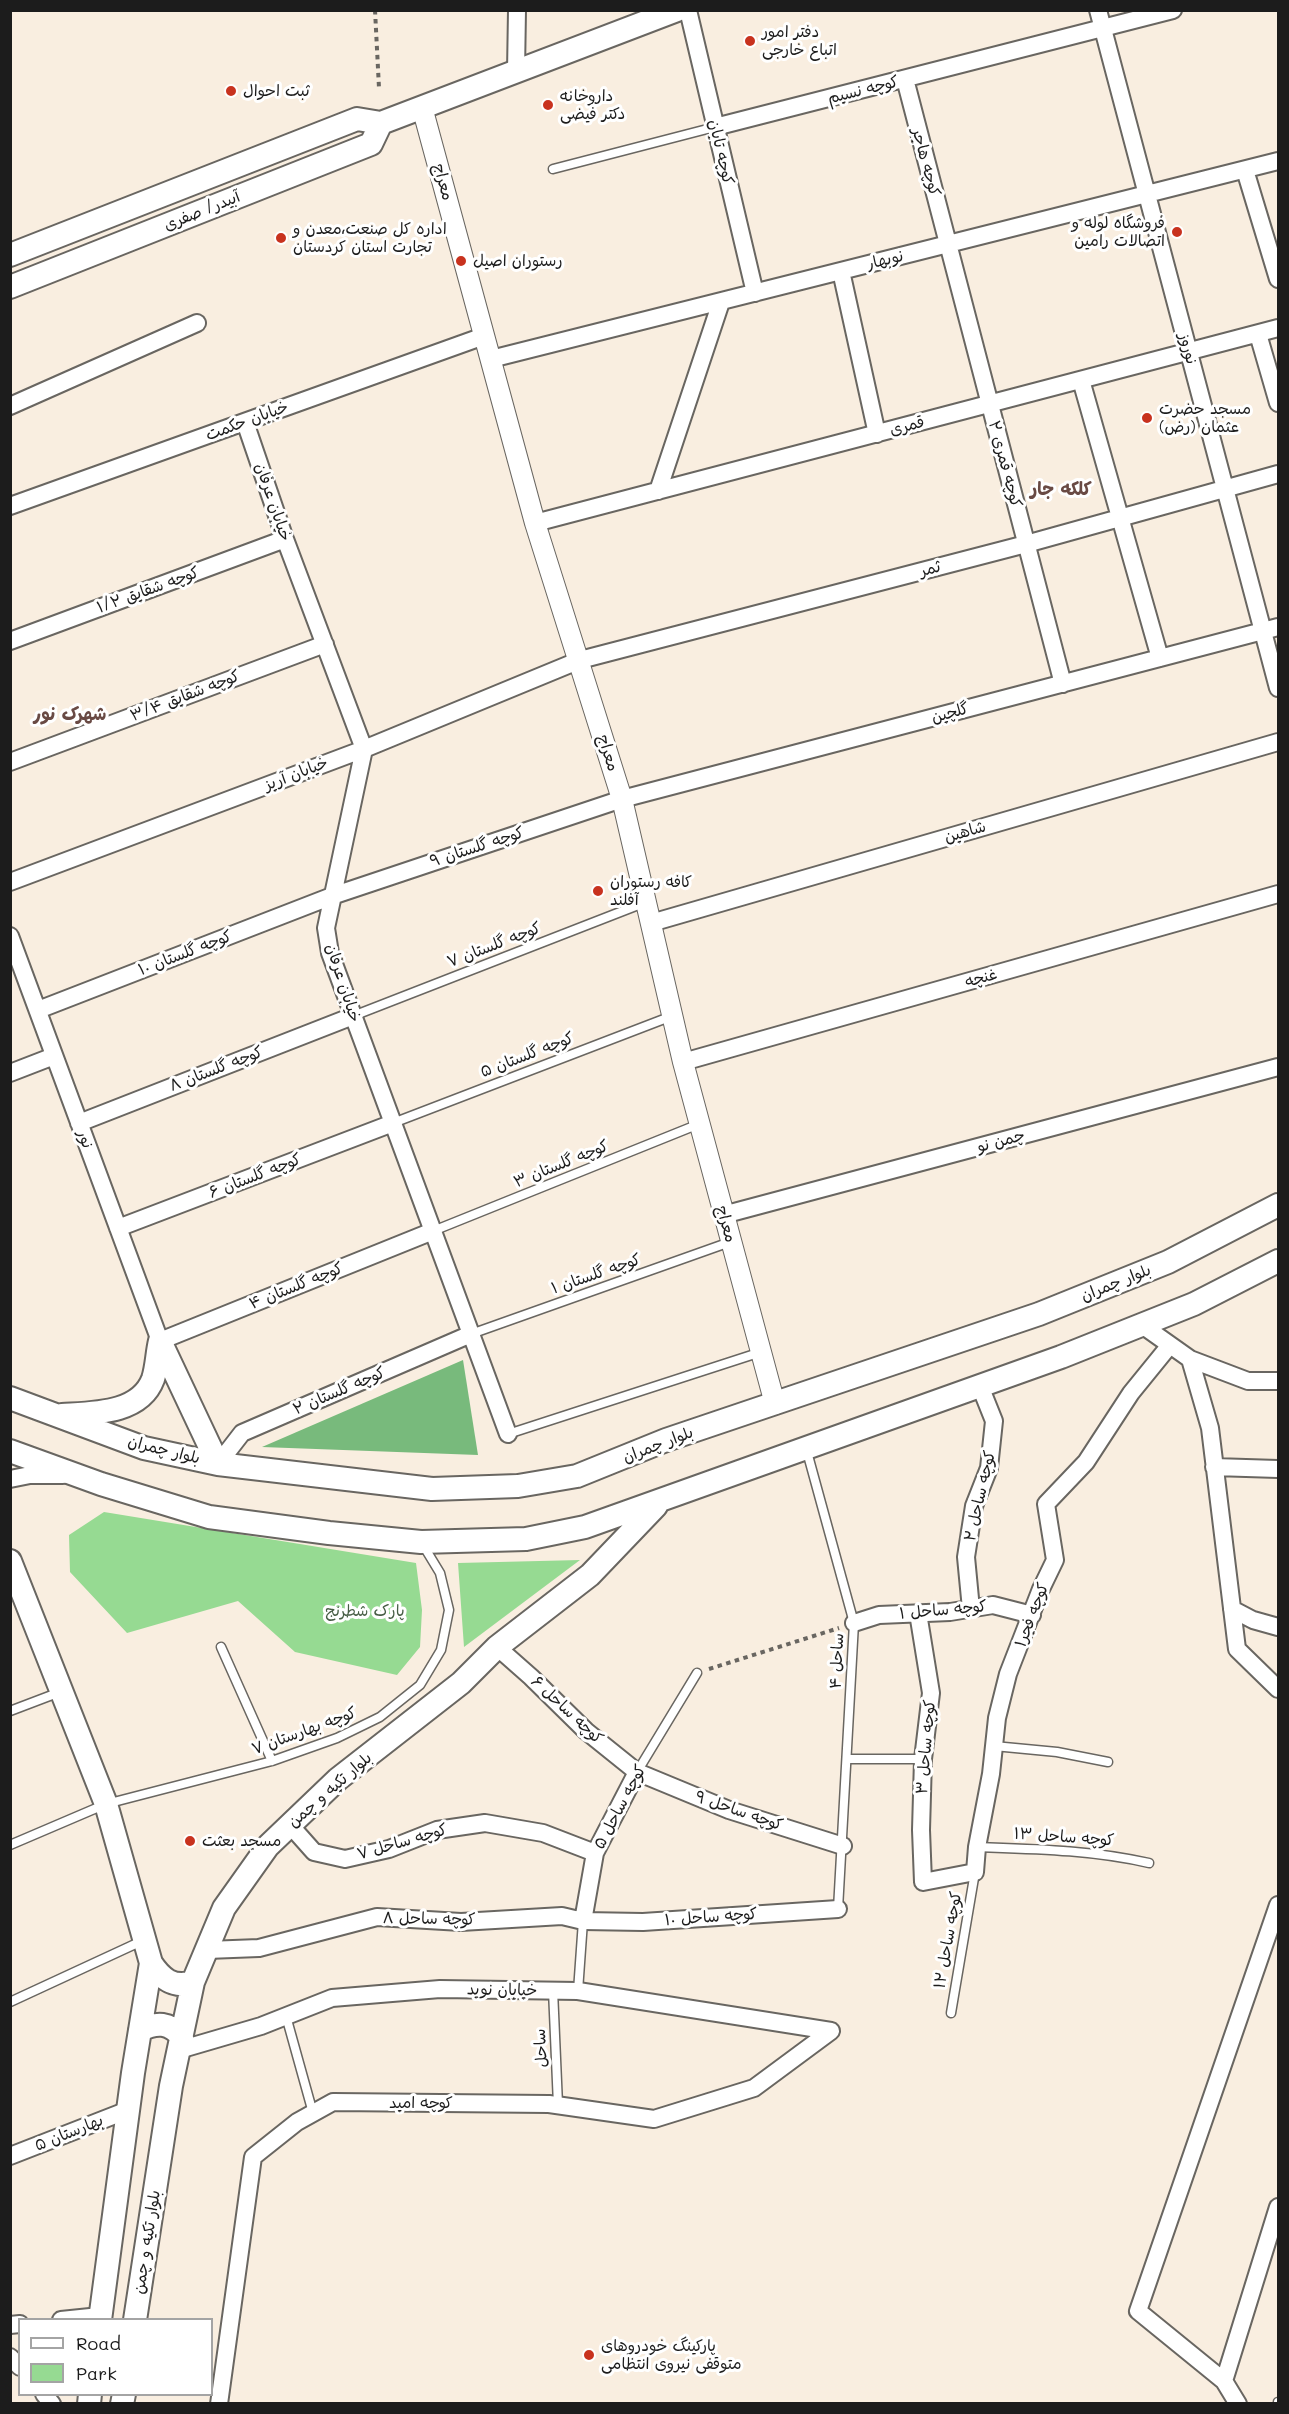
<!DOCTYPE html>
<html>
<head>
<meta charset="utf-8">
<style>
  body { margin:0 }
  #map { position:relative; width:1289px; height:2414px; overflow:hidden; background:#f9eee0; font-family:Mali,sans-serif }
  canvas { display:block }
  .frame { position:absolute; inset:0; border:12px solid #1c1c1c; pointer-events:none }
  .legend { position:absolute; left:18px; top:2318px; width:195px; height:78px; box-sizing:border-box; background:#fff; border:2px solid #a4a4a4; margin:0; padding:8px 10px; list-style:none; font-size:18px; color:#1c1c1c }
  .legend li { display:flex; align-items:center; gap:12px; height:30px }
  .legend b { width:30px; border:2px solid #a4a4a4 }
</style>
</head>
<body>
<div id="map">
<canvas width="1289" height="2414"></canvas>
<div class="frame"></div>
<ul class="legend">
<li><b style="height:8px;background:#fff"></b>Road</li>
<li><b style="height:16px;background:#96da92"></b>Park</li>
</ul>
</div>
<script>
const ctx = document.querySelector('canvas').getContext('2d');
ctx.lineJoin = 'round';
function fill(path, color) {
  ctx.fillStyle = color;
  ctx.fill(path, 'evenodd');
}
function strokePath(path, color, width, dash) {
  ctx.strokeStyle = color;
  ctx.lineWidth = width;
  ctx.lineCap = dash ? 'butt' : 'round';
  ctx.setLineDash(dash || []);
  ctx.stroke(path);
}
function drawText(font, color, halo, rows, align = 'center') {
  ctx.font = font + ' Mali,"Playpen Sans Arabic",sans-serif';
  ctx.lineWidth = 6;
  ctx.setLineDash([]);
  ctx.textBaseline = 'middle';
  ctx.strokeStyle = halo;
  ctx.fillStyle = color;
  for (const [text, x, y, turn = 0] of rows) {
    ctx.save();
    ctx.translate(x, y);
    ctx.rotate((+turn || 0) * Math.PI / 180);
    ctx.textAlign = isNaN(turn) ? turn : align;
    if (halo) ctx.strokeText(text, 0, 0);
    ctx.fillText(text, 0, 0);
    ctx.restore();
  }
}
fill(new Path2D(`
  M104 1512 416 1563 422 1610 420 1647 397 1675 295 1652 238 1601 127 1633 70 1572 69 1535Z
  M580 1560 464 1647 458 1563Z`), '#96da92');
fill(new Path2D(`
  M463 1360 478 1455 262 1447Z`), '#78ba7c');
const service = new Path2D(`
  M553 169 715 127
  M353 1016 646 902
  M393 1123 672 1016
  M433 1231 699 1124
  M471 1334 730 1242
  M508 1434 761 1352
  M806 1448 854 1623 838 1909
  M221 1647 272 1761
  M10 1711 60 1692
  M994 1746 1057 1752 1108 1762
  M847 1759H923
  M637 1772 697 1673
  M10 1845 106 1804 272 1761 337 1738 380 1717 420 1685 441 1650 449 1610 440 1573 423 1545
  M977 1847C1035 1849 1092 1850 1149 1863
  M553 1990 558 2105
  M578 1991 583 1921
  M10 2002 144 1940
  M951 2013 975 1872
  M286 2016 313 2113
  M1278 2404V2402`);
const minor = new Path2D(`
  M688 10 755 293
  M1098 10 1278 688
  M516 72 517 10
  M905 79 1063 684
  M715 127 1173 10
  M1245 170 1278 279
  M841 271 877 434
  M1258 334 1278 403
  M491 359 1278 161
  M1081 380 1160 658
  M10 406 197 323
  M245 422 285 539 364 749 326 928 330 953 508 1434
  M658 491 721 302
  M10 506 484 336
  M535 523 1278 328
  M10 641 285 539
  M10 762 325 644
  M10 882 364 749 580 660 1026 544 1278 474
  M651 923 1278 742
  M10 936 160 1341 433 1231
  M38 1010 332 896 622 799 1278 627
  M683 1062 1278 894
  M10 1073 54 1056
  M79 1123 353 1016
  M723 1215 1278 1067
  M118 1228 393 1123
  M1142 1325 1190 1359 1248 1381H1278
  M1190 1359 1210 1428 1237 1649 1278 1689
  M218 1464 242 1433 471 1334
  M1214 1467 1278 1469
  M10 1479 30 1475H63
  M971 1609 966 1557 974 1506 989 1468 994 1421 980 1386
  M1232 1609 1253 1620 1278 1627
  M918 1613 931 1693 923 1759 921 1830 923 1882 975 1872 977 1847 991 1774 997 1718 1008 1674 1041 1589 1055 1560 1046 1504 1086 1462 1131 1393 1170 1345
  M854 1623 879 1615 950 1612 993 1605 1032 1615
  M497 1647 531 1677 586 1731 637 1772 729 1810 843 1846
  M290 1825 314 1852 345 1859 389 1849 437 1830 485 1823 543 1833 595 1853
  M583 1921 595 1853 637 1772
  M207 1950 259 1948 377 1917 461 1922 562 1916 583 1921 643 1922 838 1909
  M179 2050 261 2026 332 1998 440 1989 578 1991 831 2031
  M10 2156 128 2110
  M61 2320 100 2316
  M10 2325 20 2324
  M10 2357 20 2367
  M1224 2381 1138 2311 1278 1905
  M44 2394 52 2404
  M219 2404 253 2157 297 2122 333 2102 549 2104 654 2119 754 2088 831 2031
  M1238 2404 1224 2381 1278 2207`);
const tertiary = new Path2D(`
  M422 107 535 523 622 799 683 1062 775 1404`);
const secondary = new Path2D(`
  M10 255 357 119 381 123 677 10
  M10 287 371 144 381 123
  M160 1341 218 1464
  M10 1398 144 1448 218 1464 432 1489 518 1486 577 1476 666 1440 1039 1314 1168 1262 1278 1205
  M62 1415C93 1413 140 1414 153 1379 157 1367 157 1353 160 1341
  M10 1451 101 1484 209 1517 329 1533 421 1542 526 1539 585 1527 1061 1357 1194 1304 1278 1261
  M10 1561 106 1804 151 1963 133 2073 100 2320
  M151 1963C161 1978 173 1989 193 1982
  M140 2030C157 2022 169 2022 182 2037
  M135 2320 171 2086 193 1982 224 1908 268 1846 338 1779 461 1683 497 1647 590 1575 656 1506
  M89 2404 90 2394
  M122 2404 124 2394`);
strokePath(service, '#696661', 11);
strokePath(minor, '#696661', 20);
strokePath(tertiary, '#696661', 22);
strokePath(secondary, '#696661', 26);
strokePath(new Path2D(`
  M375 10 379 88
  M709 1669 839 1628`), '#696661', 4, [4.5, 4.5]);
strokePath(service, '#fff', 8);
strokePath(minor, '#fff', 16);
strokePath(tertiary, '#fff', 20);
strokePath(secondary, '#fff', 22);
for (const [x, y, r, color] of [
  [750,41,6,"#c8321e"],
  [231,91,6,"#c8321e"],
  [548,105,6,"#c8321e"],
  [1177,232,6,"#c8321e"],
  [281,238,6,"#c8321e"],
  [461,261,6,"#c8321e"],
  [1147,418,6,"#c8321e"],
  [598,891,6,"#c8321e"],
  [190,1841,6,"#c8321e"],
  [589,2355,6,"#c8321e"]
]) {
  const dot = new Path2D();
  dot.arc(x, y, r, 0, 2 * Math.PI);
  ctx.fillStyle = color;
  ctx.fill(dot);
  strokePath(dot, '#fff', 2);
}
drawText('16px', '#1c1c1c', '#fff', [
  ["دفتر امور",762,32],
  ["اتباع خارجی",762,50],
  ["ثبت احوال",243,91],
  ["داروخانه",560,96],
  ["دکتر فیضی",560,114],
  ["فروشگاه لوله و",1165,223,"right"],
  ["اتصالات رامین",1165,241,"right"],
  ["اداره کل صنعت،معدن و",293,229],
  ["تجارت استان کردستان",293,247],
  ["رستوران اصیل",473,261],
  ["مسجد حضرت",1159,409],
  ["عثمان (رض)",1159,427],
  ["کافه رستوران",610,882],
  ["آفلند",610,900],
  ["مسجد بعثت",202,1841],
  ["پارکینگ خودروهای",601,2346],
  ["متوقفی نیروی انتظامی",601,2364]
], 'left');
drawText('16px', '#1c1c1c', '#fff', [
  ["کوچه نسیم",863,90,-14],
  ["کوچه تابان",721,152,77],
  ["کوچه هاجر",926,162,75],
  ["معراج",443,182,75],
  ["آبیدر/ صفری",202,211,-22],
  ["نوبهار",885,260,-14],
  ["نوروز",1188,349,75],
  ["خیابان حکمت",247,421,-20],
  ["قمری",907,426,-15],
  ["کوچه قمری ۲",1005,464,75],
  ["خیابان عرفان",273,502,71],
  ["ثمر",930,569,-15],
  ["کوچه شقایق ۱/۲",148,590,-20],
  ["کوچه شقایق ۳/۴",185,696,-21],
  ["گلچین",950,713,-15],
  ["معراج",608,753,73],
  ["خیابان آریز",296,774,-21],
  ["شاهین",965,832,-16],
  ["کوچه گلستان ۹",477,847,-18],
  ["کوچه گلستان ۷",494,945,-21],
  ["کوچه گلستان ۱۰",185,953,-21],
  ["غنچه",981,978,-16],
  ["خیابان عرفان",343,983,72],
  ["کوچه گلستان ۵",527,1055,-21],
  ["کوچه گلستان ۸",216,1069,-21],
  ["نور",85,1139,70],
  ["چمن نو",1001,1141,-15],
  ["کوچه گلستان ۳",561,1164,-22],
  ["کوچه گلستان ۶",255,1176,-21],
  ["معراج",726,1224,75],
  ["کوچه گلستان ۱",596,1274,-19],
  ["بلوار چمران",1116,1283,-22],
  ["کوچه گلستان ۴",296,1286,-22],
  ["کوچه گلستان ۲",339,1391,-23],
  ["بلوار چمران",658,1445,-21],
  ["بلوار چمران",164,1450,14],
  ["کوچه ساحل ۲",980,1496,-77],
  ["کوچه ساحل ۱",943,1610,-5],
  ["کوچه فجر۱",1032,1615,-69],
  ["ساحل ۴",837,1661,-87],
  ["کوچه ساحل ۶",567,1710,43],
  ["کوچه بهارستان ۷",304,1731,-20],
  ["کوچه ساحل ۳",926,1747,-85],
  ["بلوار تکیه و چمن",330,1790,-41],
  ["کوچه ساحل ۵",620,1807,-62],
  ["کوچه ساحل ۹",739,1811,19],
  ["کوچه ساحل ۱۳",1064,1837,4],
  ["کوچه ساحل ۷",402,1842,-16],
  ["کوچه ساحل ۱۰",711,1917,-4],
  ["کوچه ساحل ۸",429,1919,1],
  ["کوچه ساحل ۱۲",948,1940,-80],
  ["خیابان نوید",502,1990,1],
  ["ساحل",541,2048,-93],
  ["کوچه امید",421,2103],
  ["بهارستان ۵",69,2133,-22],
  ["بلوار تکیه و چمن",147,2242,-81]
]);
drawText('16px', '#475e45', '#fff', [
  ["پارک شطرنج",365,1611]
]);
drawText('bold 18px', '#694a44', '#fff', [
  ["کلکه جار",1061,489],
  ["شهرک نور",70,714]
]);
</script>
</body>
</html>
